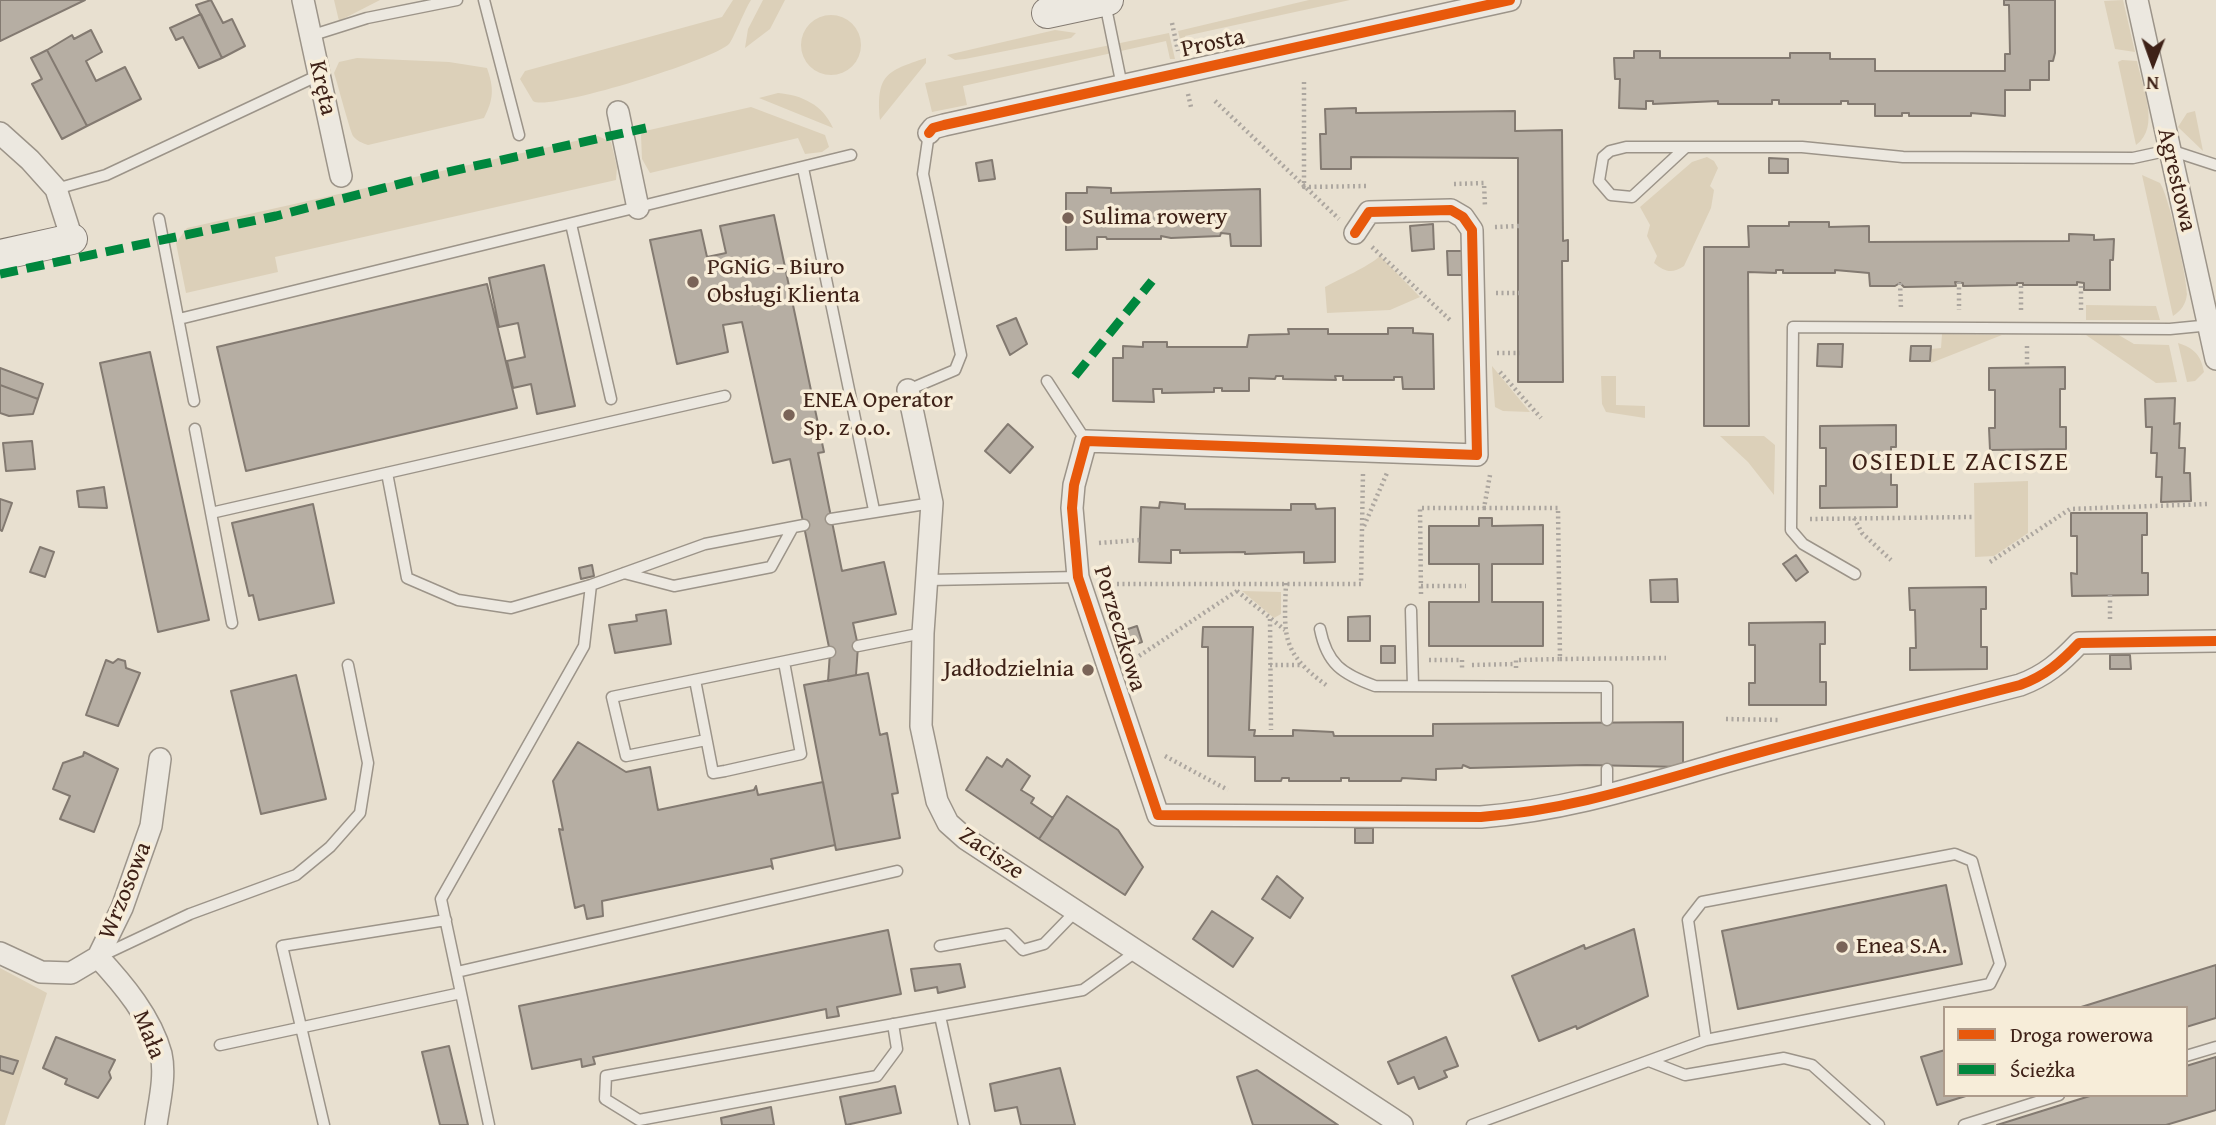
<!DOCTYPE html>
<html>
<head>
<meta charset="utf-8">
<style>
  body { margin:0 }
  #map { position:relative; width:2216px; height:1125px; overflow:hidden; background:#e8e0d0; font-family:"Gentium Book Plus",serif }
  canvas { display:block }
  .legend { position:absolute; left:1943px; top:1006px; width:245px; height:91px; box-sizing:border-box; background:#f7edd9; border:2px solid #ad9b8b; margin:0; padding:9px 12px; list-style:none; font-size:21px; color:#3e2117 }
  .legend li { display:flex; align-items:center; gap:14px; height:35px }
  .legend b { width:35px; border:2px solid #ad9b8b }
  .north { position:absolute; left:2118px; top:28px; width:70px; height:70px; -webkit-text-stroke:5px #f7edd9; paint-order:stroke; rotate:181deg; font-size:19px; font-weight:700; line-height:28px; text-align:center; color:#3e2117 }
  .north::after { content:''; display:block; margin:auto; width:24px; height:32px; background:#3e2117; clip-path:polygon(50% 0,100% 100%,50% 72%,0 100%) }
</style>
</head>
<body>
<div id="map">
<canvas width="2216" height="1125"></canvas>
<ul class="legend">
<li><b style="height:9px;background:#e8590c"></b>Droga rowerowa</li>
<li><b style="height:9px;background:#00873e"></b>Ścieżka</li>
</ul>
<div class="north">N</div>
</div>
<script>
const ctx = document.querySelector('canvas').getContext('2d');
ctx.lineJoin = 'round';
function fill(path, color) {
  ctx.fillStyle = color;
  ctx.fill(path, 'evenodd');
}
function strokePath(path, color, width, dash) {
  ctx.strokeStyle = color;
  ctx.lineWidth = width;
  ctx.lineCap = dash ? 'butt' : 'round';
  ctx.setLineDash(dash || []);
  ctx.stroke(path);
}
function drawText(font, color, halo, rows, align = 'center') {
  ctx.font = font + ' "Gentium Book Plus",serif';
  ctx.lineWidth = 7;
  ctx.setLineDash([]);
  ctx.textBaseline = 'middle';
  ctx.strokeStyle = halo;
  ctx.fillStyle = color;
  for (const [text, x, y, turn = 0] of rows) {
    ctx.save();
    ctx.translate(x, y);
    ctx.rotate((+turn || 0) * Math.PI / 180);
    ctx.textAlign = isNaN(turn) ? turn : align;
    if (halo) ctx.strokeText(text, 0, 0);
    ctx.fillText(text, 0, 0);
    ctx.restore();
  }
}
fill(new Path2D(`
  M334 0H380L339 21Z
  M733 0H751C745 9 733 40 729 44 713 60 548 112 533 101L520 79 525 71 722 17Z
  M763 0H785L770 29 745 48 748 29Z
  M1309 0H1350L1185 36 1189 56H1184L1178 31Z
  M2123 0 2135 52 2115 49 2104 1Z
  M801 45a30 30 0 1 1 60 0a30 30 0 1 1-60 0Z
  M1055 30 1076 33 1071 38 965 59 955 60 947 55Z
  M1169 33 1175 59H1170L1166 41 963 86 967 105 932 112 925 83Z
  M357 58 449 62 487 68C494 88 494 99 484 118L368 145C362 143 357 141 353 136 350 131 338 85 334 73L339 62Z
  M926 58V63L880 120C876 75 886 71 926 58Z
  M2122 60 2137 61C2142 87 2161 127 2136 145L2118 62Z
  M778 93C802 95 823 105 833 128L759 98Z
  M751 107 825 135 829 147 822 152 805 154 798 138 650 173 642 159 641 135 645 131Z
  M2195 111 2203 151 2178 127 2187 113Z
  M598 136 611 142 617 167 616 180 275 257 278 272 186 293 176 243 187 228Z
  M1707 157 1714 161 1718 168 1710 186 1714 190 1711 208 1684 266C1672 274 1665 272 1654 263L1657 256 1647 236 1650 225 1640 207 1692 162Z
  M2142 175 2160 183C2169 196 2187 277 2187 294 2186 304 2181 311 2173 316Z
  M1380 256 1420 297 1390 310 1327 313 1325 287C1340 279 1368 267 1380 256Z
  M2086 305 2156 306 2160 320H2086Z
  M1942 334 2002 335 1931 363V349L1941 348Z
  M2117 334 2134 344 2169 345 2177 382 2156 383 2086 335Z
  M2178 343C2194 348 2201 355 2204 372L2195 381 2187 382Z
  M1492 367V366L1530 412 1503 411 1495 407Z
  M1601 376H1616V405L1645 406V418L1606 412 1602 404Z
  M1720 436H1764L1775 445 1774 495 1748 462Z
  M2028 481V533L1994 556 1975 557 1974 483Z
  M1242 591 1281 592V614L1274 618Z
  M0 968 47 993 5 1125H0Z`), '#dcd0b9');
const building = new Path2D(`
  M0 0H85L0 41Z
  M211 0 223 23 232 19 245 46 222 58 196 5Z
  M2004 0H2055V53L2053 61H2049V80H2030V90H2005V116L1971 113V116H1909V113H1902V116H1875V104H1848V101H1841V104H1779V100H1772V104H1718V101L1653 104V101H1646V109L1619 108 1620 79H1615L1614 58H1634V51H1660V58H1790V53H1830V59H1875V71H2005V54H2010L2009 5H2004Z
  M201 14 222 58 199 68 183 37 176 40 170 28Z
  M91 30 102 52 86 61 96 81 125 67 141 99 87 126 47 50 72 35 74 39Z
  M47 50 87 126 62 139 32 84 42 79 31 58Z
  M1356 108V113L1515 111V131L1562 130 1563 241 1568 240V261H1562L1563 382H1518V158L1351 157V169H1321L1320 134H1326L1325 109Z
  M1769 158 1788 159V173H1769Z
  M992 160 995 179 979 181 976 163Z
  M1087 187 1111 188V193L1260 189 1261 246H1231L1230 234 1221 233 1220 236 1171 238 1161 236V239H1107L1106 237H1097V249L1066 250V193H1087Z
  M774 215 824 452 818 453 842 571 884 562 896 614 853 623 858 646 856 675 828 681 830 652 790 459 773 463 742 322 723 325 728 352 677 364 650 240 701 230 707 257 726 253 720 226Z
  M1789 222H1829V227L1869 226V242L2069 241V234L2094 235V240L2114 239 2113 260H2110V290H2084V283L2077 282V285H2023V283H2017V285L1963 286V283L1955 282 1956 286 1904 287 1900 283 1895 286H1870L1869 273 1835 270V273H1783V270H1776V273L1748 272 1749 426H1704V247H1749L1748 226H1789Z
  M1433 224 1434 249 1412 251 1410 226Z
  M1447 251H1462L1463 275H1448Z
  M544 265 575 406 537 414 531 384 513 388 507 361 525 357 518 323 499 327 489 278Z
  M487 284 517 408 246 471 217 347Z
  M1016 318 1027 344 1010 355 997 326Z
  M1388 328H1413V333L1433 334 1434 389H1403L1402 377H1394V380H1343V376H1335L1336 380 1283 379V376H1276L1275 379 1249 378V391H1222V388H1214V392L1162 393V389H1153L1154 402 1113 401V358H1123V346L1143 347V342H1167V347H1247L1249 335 1289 334 1288 329H1328V334H1388Z
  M1818 344H1843L1842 367 1817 366Z
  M1911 346H1931L1930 361H1910Z
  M150 352 209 620 158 632 100 363Z
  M2065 367V389H2060V427H2066V449L1990 450 1989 428H1995V390H1989V368Z
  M0 368 43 384 38 399 0 385Z
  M0 385 38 399 33 414 9 416 0 413Z
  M2175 398 2174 424 2180 423 2179 448H2185L2184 473H2190L2191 501 2161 502 2162 477H2156L2157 453H2151L2152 427H2146L2145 399Z
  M1008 424 1033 447 1010 473 985 451Z
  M1896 425V447H1891V485H1897V507L1820 508V486H1826V448H1820V426Z
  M32 441 35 469 6 471 3 443Z
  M104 487 107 508 79 507 77 491Z
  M0 499 12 503 2 531 0 530Z
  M1160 502 1185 504V509L1291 510V504H1315L1316 509 1335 508V562L1304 563V552L1245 554V552L1180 553V550H1171V563L1139 562 1141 507 1159 508Z
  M313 504 334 603 259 620 253 595 249 596 232 523Z
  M2071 513H2147V535H2142V573H2148V595L2072 596 2071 573 2077 574V536H2071Z
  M1479 518H1492V526L1543 525V564H1492V602H1543V646H1429V602H1479V564H1429V526H1479Z
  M40 547 54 552 45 577 30 572Z
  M1796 555 1808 572 1796 581 1783 564Z
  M592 565 594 576 581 579 579 568Z
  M1677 579 1678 602H1651L1650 580Z
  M1986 587V609H1981V647H1987V669L1910 670V648H1916L1915 610H1910L1909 588Z
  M666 610 671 644 615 653 609 625 637 621 636 615Z
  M1370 616V641H1348V617Z
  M1825 622V644H1820V682H1826V705H1749V683H1755V645H1749V623Z
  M1137 626 1142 642 1127 647 1122 631Z
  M1203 627H1253L1249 730H1255L1254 736H1293V730L1333 732 1334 736H1433V724L1683 722V767L1586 765 1470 768 1463 765 1462 768 1436 769V780L1402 778 1401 781H1349V778H1341V781H1289V778H1282L1281 781H1255V757L1208 756V647H1202Z
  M1381 646H1395V663H1381Z
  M2110 655H2130L2131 669H2110Z
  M118 659 125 661 126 668 140 673 118 726 86 715 106 660 113 663Z
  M868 673 880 735 887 733 898 793 892 794 900 838 836 850 804 685Z
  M296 675 326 799 261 814 231 691Z
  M578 742 626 772 650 767 658 810 754 790 756 786 758 795 823 782 835 845 771 859 773 869 771 866 602 901 603 916 587 919 584 905 575 908 559 829 563 830 553 781Z
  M84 752 118 769 94 832 60 819 70 796 53 789 63 763 83 756Z
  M987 757 1002 767 1007 759 1030 776 1021 790 1034 798 1031 803 1053 818 1039 839 966 790Z
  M1067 796 1118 830 1143 867 1125 895 1039 839Z
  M1355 828H1373V843H1355Z
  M1277 876 1303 898 1290 918 1262 899Z
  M1946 885 1962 964 1738 1009 1722 931Z
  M1212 911 1253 938 1233 967 1193 939Z
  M1634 929 1648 996 1577 1029 1576 1026 1539 1041 1512 976 1584 945 1585 949Z
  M888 930 901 994 837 1007 839 1016 827 1018 826 1009 593 1057 595 1064 582 1067 581 1059 532 1069 519 1006Z
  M960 964 965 987 938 993 937 987 915 991 911 969Z
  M2216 965V1018L2186 1027V1008H2078Z
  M56 1037 115 1060 109 1072 111 1078 98 1098 65 1084 67 1079 43 1068Z
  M1446 1037 1458 1066 1444 1071 1447 1077 1419 1089 1414 1077 1398 1084 1388 1062Z
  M449 1046 468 1125H440L422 1052Z
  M1945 1050V1095H1969L1937 1105 1921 1057Z
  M0 1056 18 1061 13 1074 0 1070Z
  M2216 1057V1110L2166 1125H1997L2093 1095H2186V1066Z
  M1060 1068 1075 1125H1021L1017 1107 995 1111 990 1084Z
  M1257 1070 1338 1125H1253L1237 1077Z
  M895 1086 901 1113 846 1125 840 1097Z
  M771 1107 774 1125H722L721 1118Z`);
fill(building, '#b6aea3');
strokePath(building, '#837a71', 2);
const lane = new Path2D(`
  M484 0 519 135
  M1105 3 1122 86
  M310 36 367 18 457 0
  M1686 147 1632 197 1611 195 1599 181 1603 157 1610 151 1626 147H1802L1903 157 2133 158 2170 150 2216 165
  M803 168 874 510
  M56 189 106 175 319 75
  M159 219 194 401
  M571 224 611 399
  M179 319 851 155
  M1047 381 1086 441
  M908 390 955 370 961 355 923 174 929 133
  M195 429 232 623
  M387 473 407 578 458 600 511 608 591 585 705 544 804 525
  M211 513 725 396
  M831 519 932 503
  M624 573 674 586 771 567 793 527
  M1855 574 1803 544 1791 530 1793 327 2170 329 2211 325
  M929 580 1078 577
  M1411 610 1413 686
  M1320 629C1327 664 1342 674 1375 686L1607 687V720
  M858 646 923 633
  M695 680 713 773 725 771 801 754 784 662
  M706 740 626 756 612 697 830 652
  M1607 769V797
  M940 946 1007 934 1023 950 1044 944 1076 911
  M101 956 190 914 296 875 330 847 360 813 368 763 348 665
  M457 972 897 871
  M940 1016 964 1125
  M893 1024 897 1049 877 1076 639 1120 605 1099 606 1076 1083 990 1137 951
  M220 1045 461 993
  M2186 1056 2216 1047
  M1649 1061 1685 1075 1784 1058 1812 1065 1879 1125
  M324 1125 282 946 446 920
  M489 1125 441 899 584 646 591 585
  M1472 1125 1706 1040 1990 984 2000 964 1972 861 1955 854 1702 902 1688 920 1706 1040
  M1964 1125 2059 1095`);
const street = new Path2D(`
  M303 0 341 176
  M2137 0 2216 359
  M618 112 638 208
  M0 133 30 160 56 189 72 239
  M929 133 933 128 944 125 1510 0
  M1355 233 1369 212 1451 210 1463 217 1472 230 1477 455 1086 441 1074 485 1072 508 1078 577 1158 815 1481 817C1564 810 1628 790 1708 767 1811 737 1916 712 2020 685 2045 676 2061 662 2079 643L2216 641
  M908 390 932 503 923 633 921 726 937 801 948 823 966 839 1402 1125
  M0 953 41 972 71 973 98 957 122 908 151 826 160 759
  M98 957C123 984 151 1017 161 1054 166 1076 159 1103 156 1125`);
const secondary = new Path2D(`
  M1047 13 1108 0
  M0 255 72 239`);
strokePath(lane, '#9c9489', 13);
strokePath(street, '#9c9489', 24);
strokePath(secondary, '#837a71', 32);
strokePath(new Path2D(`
  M1172 23 1178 51
  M1304 82V187L1368 186
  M1188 94 1191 107
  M1215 101 1339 219
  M1454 184 1484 183 1485 207
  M1495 227 1519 226
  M1372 247 1450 320
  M1959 282V310
  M1900 283 1901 309
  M1496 293H1520
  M2021 310V283
  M2081 310V283
  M2027 346V367
  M1497 353H1520
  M1500 372 1541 418
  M1484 508H1558L1560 659 1516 660V670
  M1854 518 1862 533 1891 560
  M1810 519 1973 517
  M1364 526 1387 473
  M1099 543 1140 540
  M1990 562 2070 509 2208 504
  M1286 583C1284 636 1281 652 1326 685
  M1106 584H1361L1363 473
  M1421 586H1466
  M1237 591 1285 630
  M1421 594 1420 508H1484L1490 475
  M2110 595V621
  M1270 619 1271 730
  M1560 659 1666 658
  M1429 660H1462V670
  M1130 662 1237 591
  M1270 665H1302
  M1472 665 1516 664
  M1726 719 1781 720
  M1165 756 1228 790`), '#aca69f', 4.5, [2, 3.5]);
strokePath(lane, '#ece8e0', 10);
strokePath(street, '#ece8e0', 21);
strokePath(secondary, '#ece8e0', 30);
strokePath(new Path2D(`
  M0 274 276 216 434 175 646 128
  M1075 376 1152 281`), '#00873e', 9, [18, 9]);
strokePath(new Path2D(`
  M929 133 933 128 944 125 1510 0
  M1355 233 1369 212 1451 210 1463 217 1472 230 1477 455 1086 441 1074 485 1072 508 1078 577 1158 815 1481 817C1564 810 1628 790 1708 767 1811 737 1916 712 2020 685 2045 676 2061 662 2079 643L2216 641`), '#e8590c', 10);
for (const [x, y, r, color] of [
  [1068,218,7,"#7a6458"],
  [693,282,7,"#7a6458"],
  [789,415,7,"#7a6458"],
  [1088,670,7,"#7a6458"],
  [1842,947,7,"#7a6458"]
]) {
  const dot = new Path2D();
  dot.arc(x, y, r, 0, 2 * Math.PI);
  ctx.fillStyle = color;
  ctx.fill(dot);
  strokePath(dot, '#f7edd9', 2.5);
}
drawText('24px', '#3e2117', '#f7edd9', [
  ["Prosta",1213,44,-12],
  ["Kręta",322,88,77],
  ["Agrestowa",2176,180,77],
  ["Porzeczkowa",1119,629,73],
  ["Zacisze",991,854,35],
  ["Wrzosowa",126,891,-68],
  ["Mała",148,1035,68]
]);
drawText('24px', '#3e2117', '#f7edd9', [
  ["Sulima rowery",1082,218],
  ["PGNiG - Biuro",707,268],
  ["Obsługi Klienta",707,296],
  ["ENEA Operator",803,401],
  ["Sp. z o.o.",803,429],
  ["Jadłodzielnia",1074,670,"right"],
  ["Enea S.A.",1856,947]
], 'left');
ctx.letterSpacing = '2px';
drawText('26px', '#3e2117', '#f7edd9', [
  ["OSIEDLE ZACISZE",1961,463]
]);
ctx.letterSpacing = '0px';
</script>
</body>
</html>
